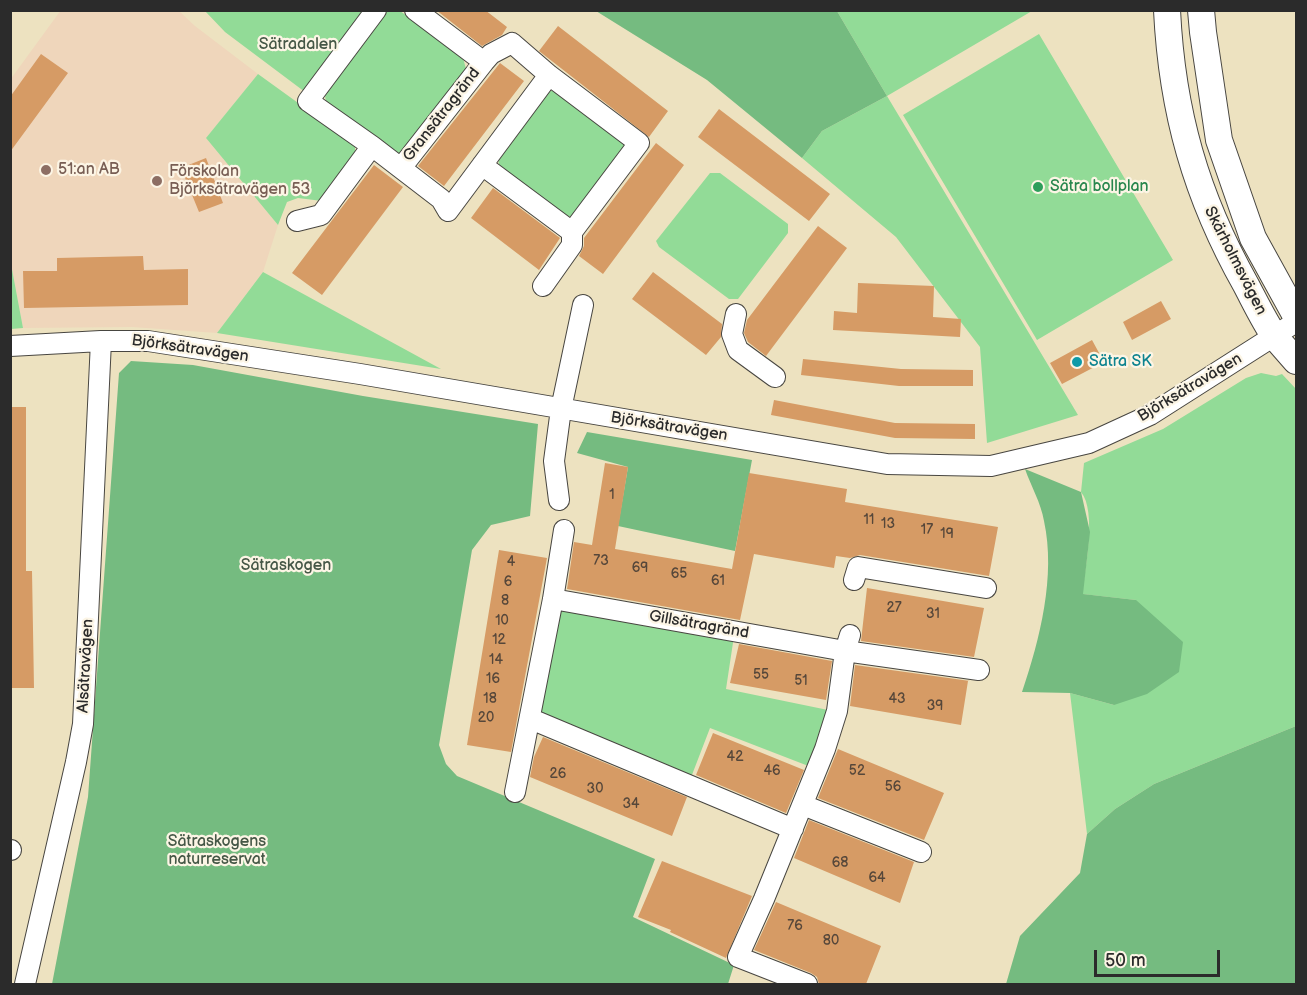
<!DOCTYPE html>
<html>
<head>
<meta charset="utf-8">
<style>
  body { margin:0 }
  #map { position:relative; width:1307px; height:995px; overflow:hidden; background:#ede2c0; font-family:"Balsamiq Sans",sans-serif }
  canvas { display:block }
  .frame { position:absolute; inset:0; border:12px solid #2b2b2b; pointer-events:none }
  .scale { position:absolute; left:1094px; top:950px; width:126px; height:27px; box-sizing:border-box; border:3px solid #2b2b2b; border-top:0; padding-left:8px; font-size:18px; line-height:21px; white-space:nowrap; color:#2b2b2b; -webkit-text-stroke:4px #fcf5e5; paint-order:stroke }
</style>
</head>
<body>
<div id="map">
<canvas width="1307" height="995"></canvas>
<div class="frame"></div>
<div class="scale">50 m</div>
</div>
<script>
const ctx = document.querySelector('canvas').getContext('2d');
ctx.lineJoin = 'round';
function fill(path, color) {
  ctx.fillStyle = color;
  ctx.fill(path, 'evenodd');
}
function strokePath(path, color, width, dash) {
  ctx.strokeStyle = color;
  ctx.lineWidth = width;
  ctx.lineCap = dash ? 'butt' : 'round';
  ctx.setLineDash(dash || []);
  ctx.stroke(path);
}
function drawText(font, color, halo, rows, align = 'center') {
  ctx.font = font + ' "Balsamiq Sans",sans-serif';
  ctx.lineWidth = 4.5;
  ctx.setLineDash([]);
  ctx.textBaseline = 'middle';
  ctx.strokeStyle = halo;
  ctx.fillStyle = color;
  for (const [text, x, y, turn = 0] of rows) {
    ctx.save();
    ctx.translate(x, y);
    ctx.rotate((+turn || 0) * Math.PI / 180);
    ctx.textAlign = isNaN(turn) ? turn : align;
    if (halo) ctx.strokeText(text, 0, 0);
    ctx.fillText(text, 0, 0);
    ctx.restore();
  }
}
fill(new Path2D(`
  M61 10 179 11 195 26 258 74 206 138 278 225 263 272 217 333 132 327 23 328 11 264 10 80Z`), '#efd6bb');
fill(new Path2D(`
  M205 11H369L305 92 225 32Z
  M384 11H400L462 54 466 69 404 153 392 154 326 103 325 95Z
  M837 11H1032L887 96 1078 415 987 443 980 347 896 237 802 158 822 131 887 96Z
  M1039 34 1173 260 1037 340 903 115Z
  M258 74 355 144V154L322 201 298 198 287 202 278 225 206 138Z
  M555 89 622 137 625 149 577 216 565 217 499 165 498 158 545 94Z
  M710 173H720L788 224V233L738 299H729L659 247 656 241Z
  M11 264 23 328 11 329Z
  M263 272 441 369 217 333Z
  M1261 373 1276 376 1282 374 1296 389V726L1154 784 1115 809 1087 834 1070 693 1114 705 1136 600 1082 594C1085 570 1097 511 1081 492L1084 463 1163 429 1246 378Z
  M564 608 734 636 726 689 828 710 811 767 710 728 690 780 539 713 557 613Z`), '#92db97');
fill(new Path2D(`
  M596 11H837L887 96 822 131 802 158 707 80Z
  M131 361 193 365 363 396 538 424 530 516 491 525 472 550 439 745 446 764 457 776 655 859 633 917 734 965 728 984H52L88 797 119 373Z
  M587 432 752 460 735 551 618 526 628 467 577 453Z
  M1025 469 1081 492 1090 532 1083 594 1136 600 1183 642 1179 672 1147 694 1114 705 1070 693 1022 692C1040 639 1056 576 1044 521 1041 503 1031 486 1025 469Z
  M1296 726V984H1006L1020 936 1080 873 1087 834 1115 809 1154 784Z`), '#75bb80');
fill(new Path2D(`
  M436 10H485L507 27 502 35 482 46Z
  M558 26 668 111 649 137 539 51Z
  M41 54 68 73 10 152V97Z
  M500 63 524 81 444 186 418 166Z
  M719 109 830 194 809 221 698 137Z
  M656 143 684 165 603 274 579 256 584 246V238Z
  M206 158 223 203 199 212 181 168Z
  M374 165 403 187 322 295 292 273Z
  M493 188 560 238 539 270 471 218Z
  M818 226 847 248 766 356 748 342 744 333 747 320Z
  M143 256 144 270 188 269V305L24 308 23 271H57V258Z
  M653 272 722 324 721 337 706 355 632 299Z
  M858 283 934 286 933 317 961 319 960 337 833 330 834 311 857 313Z
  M1161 301 1171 319 1132 340 1123 322Z
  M1092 340 1104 362 1062 384 1050 363Z
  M803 359 901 369 973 370V386H899L801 375Z
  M774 400 895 423 975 424V439L895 438 771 415Z
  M10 407H26V571H32L34 688H10Z
  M605 463 628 467 615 549 732 569 749 473 847 489 845 502 998 527 989 576 860 555 850 558 836 556 834 568 754 554 740 620 567 589 574 542 592 545Z
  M499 550 547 558 511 752 467 745Z
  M867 588 984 608 974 657 861 641Z
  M739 644 832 661 826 700 730 683Z
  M855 665 970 681H968L961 725 850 706Z
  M713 733 804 770 786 813 696 775Z
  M543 737 687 797 672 836 530 777 534 757Z
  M838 749 944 793 924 840 818 798Z
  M809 820 914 862 900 903 794 858Z
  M662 861 752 896 726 958 670 932 671 930 638 917Z
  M776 902 881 946 866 984H819L817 977 811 973 754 950Z`), '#d69b65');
const minor = new Path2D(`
  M415 10 484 62
  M372 146 308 101 376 10
  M401 168 484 62 491 54 512 43 549 75 639 143 572 232 482 165
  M297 221 321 215 372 146 441 199 448 211 549 75
  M543 286 572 245V232
  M736 314 732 334 738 350 775 377
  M10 346 101 341H148L360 374 887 464 991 466 1089 443 1150 415 1296 322
  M559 500 554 461 561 409 583 305
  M854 580 858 567 986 588
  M553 599 845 651 837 711 825 749 764 899 738 957 807 984
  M850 635 845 651 979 670
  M531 719 793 829
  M515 792 553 599 564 530
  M803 805 921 852
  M10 850H11
  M25 984 76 762 83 724 101 341`);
const major = new Path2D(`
  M1167 10C1172 112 1196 196 1246 285 1255 302 1264 321 1275 337 1282 345 1289 353 1296 361
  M1201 10 1203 32 1219 140 1253 238 1296 316`);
strokePath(minor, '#484641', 22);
strokePath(major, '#484641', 28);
strokePath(minor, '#fff', 20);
strokePath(major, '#fff', 26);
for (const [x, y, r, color] of [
  [46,170,6,"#8d6e63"],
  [157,181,6,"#8d6e63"],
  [1038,187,6,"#2e9e5b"],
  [1077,362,6,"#0f9aa8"]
]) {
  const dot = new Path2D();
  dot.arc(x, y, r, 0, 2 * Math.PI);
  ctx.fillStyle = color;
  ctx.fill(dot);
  strokePath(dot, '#fcf5e5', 2);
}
drawText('14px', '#56473a', null, [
  ["1",612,495],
  ["11",869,520],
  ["13",888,524],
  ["17",927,530],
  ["19",947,534],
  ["73",601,561],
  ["4",511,562],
  ["69",640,568],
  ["65",679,574],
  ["61",718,581],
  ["6",508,582],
  ["8",505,601],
  ["27",894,608],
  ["31",933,614],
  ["10",502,621],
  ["12",499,640],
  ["14",496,660],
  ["55",761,675],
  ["16",493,679],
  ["51",801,681],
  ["18",490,699],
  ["43",897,699],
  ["39",935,706],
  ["20",486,718],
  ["42",735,757],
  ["46",772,771],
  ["52",857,771],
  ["26",558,774],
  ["56",893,787],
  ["30",595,789],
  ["34",631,804],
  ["68",840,863],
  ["64",877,878],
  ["76",795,926],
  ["80",831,941]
]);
drawText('16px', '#455746', '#fcf5e5', [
  ["Sätradalen",298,45],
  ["Sätraskogen",286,566],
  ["Sätraskogens",217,842],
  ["naturreservat",217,860]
]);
drawText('16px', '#2b2b2b', '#fcf5e5', [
  ["Gransätragränd",442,115,-52],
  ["Skärholmsvägen",1235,261,63],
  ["Björksätravägen",190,349,8],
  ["Björksätravägen",1190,388,-31],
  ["Björksätravägen",669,427,9],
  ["Gillsätragränd",699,625,10],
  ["Alsätravägen",86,666,-87]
]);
drawText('16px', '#785e54', '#fcf5e5', [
  ["51:an AB",58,170],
  ["Förskolan",169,172],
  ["Björksätravägen 53",169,190]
], 'left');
drawText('16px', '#27864d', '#fcf5e5', [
  ["Sätra bollplan",1050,187]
], 'left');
drawText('16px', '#0d838f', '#fcf5e5', [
  ["Sätra SK",1089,362]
], 'left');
</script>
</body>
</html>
